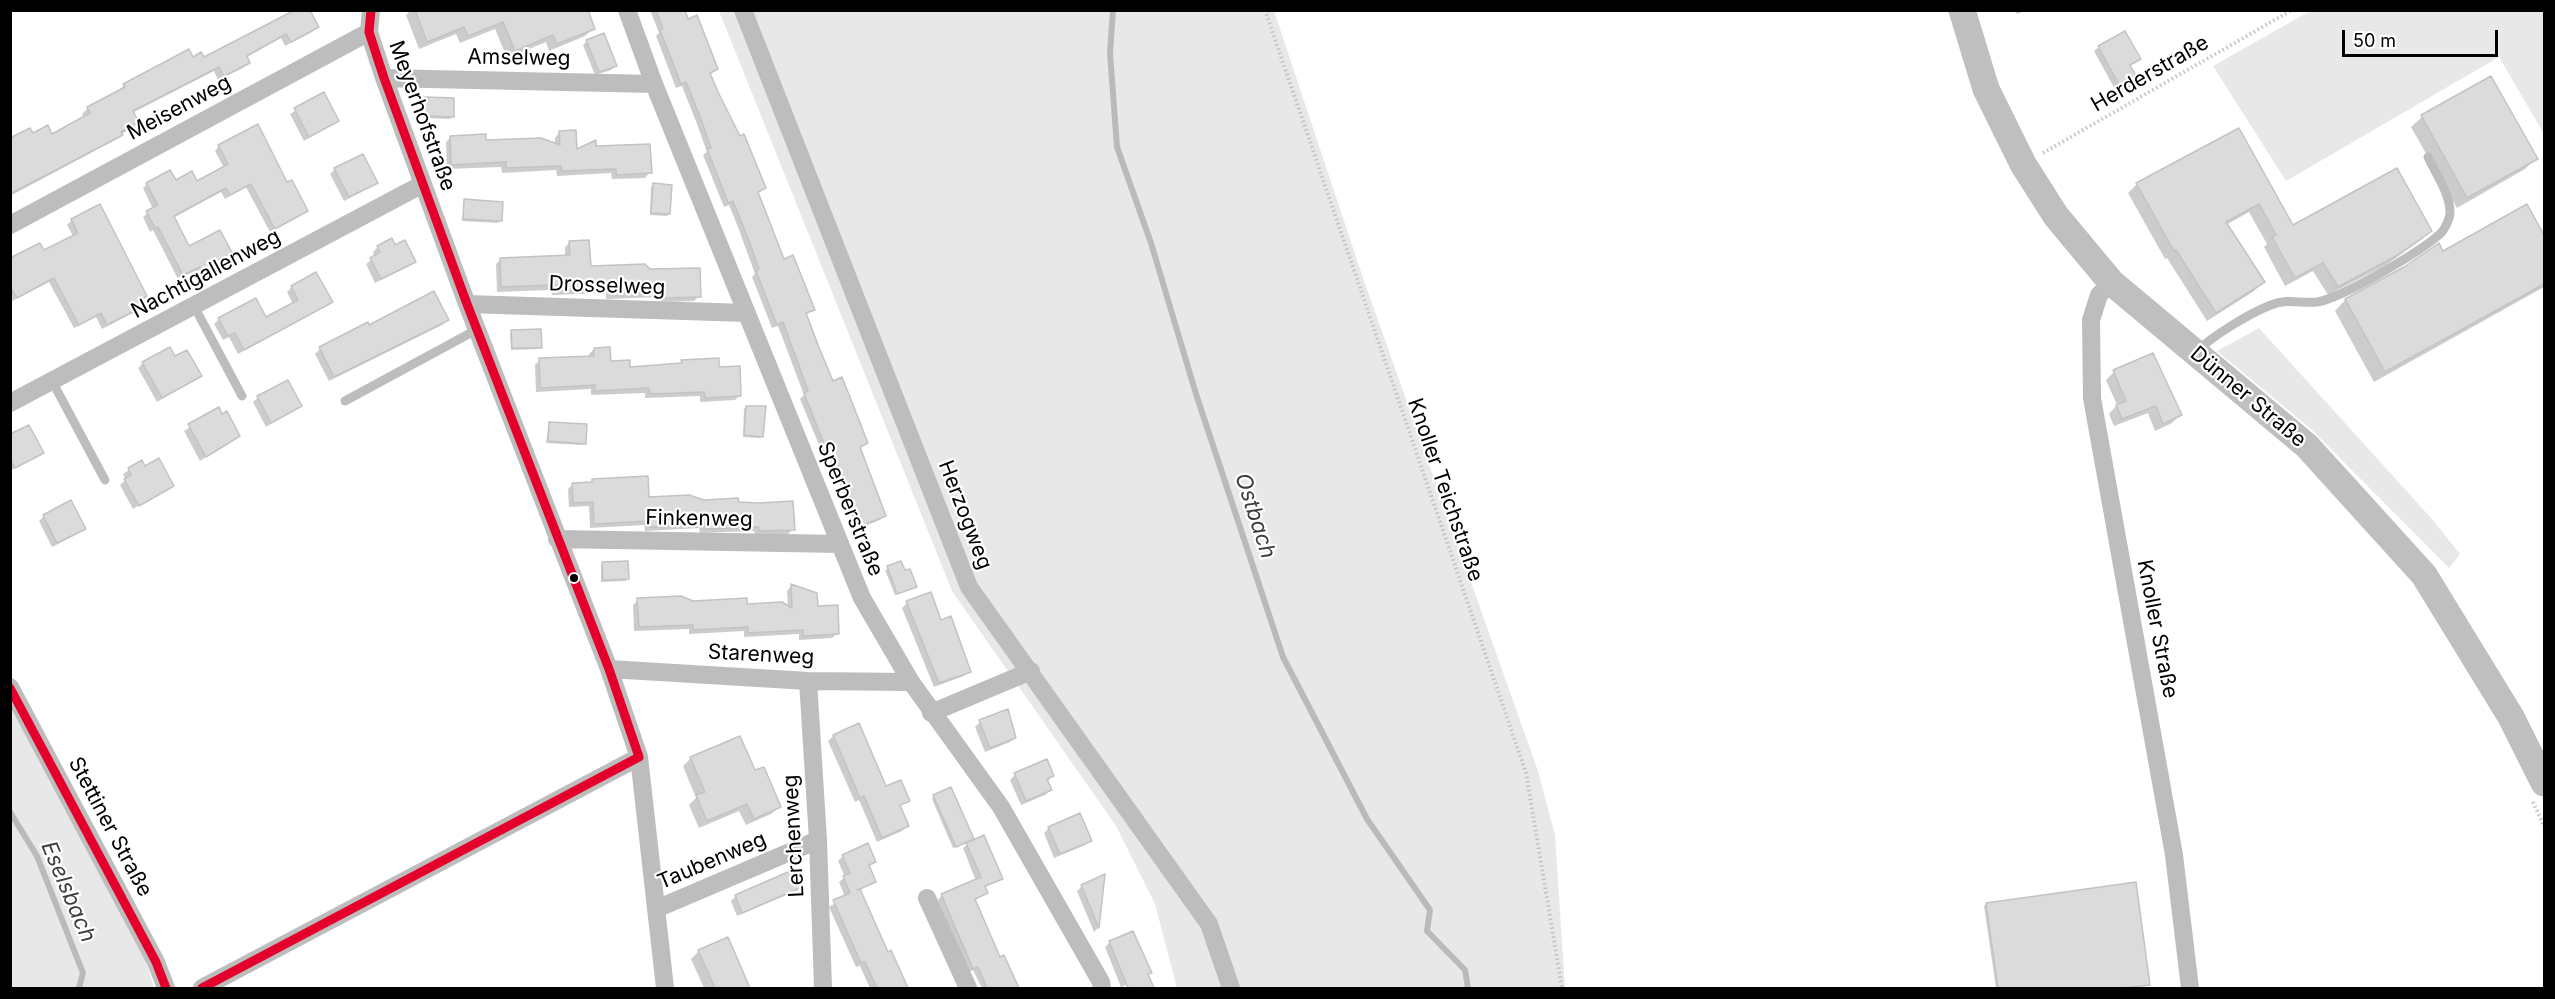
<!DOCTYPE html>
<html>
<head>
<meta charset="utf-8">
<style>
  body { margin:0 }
  #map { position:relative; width:2555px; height:999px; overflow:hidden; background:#fff; font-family:Inter,sans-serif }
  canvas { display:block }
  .frame { position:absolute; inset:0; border:12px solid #000; pointer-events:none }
  .scale { position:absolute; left:2342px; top:30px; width:156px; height:27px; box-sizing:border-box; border:3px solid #000; border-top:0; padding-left:8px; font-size:18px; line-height:21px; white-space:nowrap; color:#000; -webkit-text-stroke:4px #fff; paint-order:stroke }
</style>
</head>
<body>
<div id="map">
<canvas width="2555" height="999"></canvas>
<div class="frame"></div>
<div class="scale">50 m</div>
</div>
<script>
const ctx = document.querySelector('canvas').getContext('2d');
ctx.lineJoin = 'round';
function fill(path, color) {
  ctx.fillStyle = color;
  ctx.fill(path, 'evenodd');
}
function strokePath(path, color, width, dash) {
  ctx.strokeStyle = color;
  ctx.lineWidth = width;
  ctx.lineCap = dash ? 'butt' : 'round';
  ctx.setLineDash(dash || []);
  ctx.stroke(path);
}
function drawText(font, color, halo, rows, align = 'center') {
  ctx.font = font + ' Inter,sans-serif';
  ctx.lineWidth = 4.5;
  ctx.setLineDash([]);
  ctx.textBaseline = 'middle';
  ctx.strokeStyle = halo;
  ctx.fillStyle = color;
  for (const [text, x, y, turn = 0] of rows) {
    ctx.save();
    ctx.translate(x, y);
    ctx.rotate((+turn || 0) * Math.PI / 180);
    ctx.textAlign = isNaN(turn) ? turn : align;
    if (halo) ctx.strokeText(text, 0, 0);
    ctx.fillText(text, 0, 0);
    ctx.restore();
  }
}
fill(new Path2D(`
  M719 11H1274L1363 278 1538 771 1555 835 1565 988H1177L1155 904 1116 826 952 591Z
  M2310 11H2544V134L2499 57 2286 181 2213 66Z
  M2259 328 2431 518 2460 554 2449 568 2312 430 2217 351Z
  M10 697 142 948 154 988H11Z`), '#e8e8e8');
fill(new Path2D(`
  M298 10 317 27 312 32 285 46 281 38 246 57 248 62 243 68 218 80 214 71 132 113 137 122 115 140 10 196V139L32 135 52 136 85 118 82 114 88 108 119 91 124 85 192 59H203Z
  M411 10H543L593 29 585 36 549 51 546 42 507 58 495 29 460 43 456 34 419 49 406 15Z
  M650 10H681L717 69 710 75 764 188 757 194 783 261 813 309 806 315 832 383 866 443 859 449 884 516 880 520 857 529 830 460 826 462 800 399 804 395 778 326 772 328 752 277 755 274 738 227 729 205 724 207 703 155 707 152 697 124 682 86 676 88 656 36 659 33Z
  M2015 10H2027L2017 14Z
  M587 41 615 66 611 70 595 75 583 45Z
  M2099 47 2139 58 2129 66 2137 80 2117 93 2094 51Z
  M323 94 338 121 304 141 290 114Z
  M426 99 452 117 450 119 423 118 424 101Z
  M2422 117 2536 158 2525 169 2457 208 2411 127Z
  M2238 130 2293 227 2430 231 2421 240 2386 265 2328 295 2313 271 2285 286 2264 247 2267 244 2249 212 2226 225 2263 282 2254 291 2207 321 2167 258 2165 259 2128 193 2137 184Z
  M560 132 575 152 595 148 650 172 645 178 612 179 611 173 557 176 556 170 502 173 501 167 447 169 446 142 451 137 485 142 555 145V138Z
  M219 146 287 184 307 211 270 232 246 187 225 199 221 192 173 218 188 248 233 257 198 277 195 271 178 279 153 230 150 232 143 217 153 209 143 188 147 184 196 183 224 168 215 151Z
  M335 169 376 182 371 187 344 201 330 174Z
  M653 185 669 214 667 216 650 215 651 187Z
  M465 201 500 220 498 223 462 221Z
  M2527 206 2544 238V287L2374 382 2335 311 2345 300 2404 269 2442 253Z
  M72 220 146 296 138 302 140 307 135 312 102 329 96 317 74 328 49 282 12 301 10 298V260L43 252 73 236 67 225Z
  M570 242 589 267 649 271 699 296 694 301 661 302 660 297 606 299V293L552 295 551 290 497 292 496 264 501 259 565 256V247Z
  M378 247H395L414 261 409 266 375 283 366 264 375 257 373 252Z
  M292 287 331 302 326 306 238 354 229 337 223 340 214 324 219 319H266L293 304 287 292Z
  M433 293 447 320 442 325 329 381 315 354 320 349Z
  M512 332 541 347 539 349 511 350 510 334Z
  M594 349 609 363 629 369 678 365 682 361 718 369 740 395 735 400 700 402V396L645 398V393L591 395V389L536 392 535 365 540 360 589 358V354Z
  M2152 355 2180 415 2172 423 2155 431 2148 413 2114 426 2109 414 2117 405 2106 380 2114 372Z
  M175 358 200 376 157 402 138 368 143 363Z
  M258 397 300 406 266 427 253 402Z
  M746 407 762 436 760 438 743 437 744 409Z
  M219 409 238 435 200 461 184 431Z
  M549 423 585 443 583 445 546 443Z
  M10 436 42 452 10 471Z
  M141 462 145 468 172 486 133 509 120 485 126 480 123 474Z
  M593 480 647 499 760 504 793 529 788 534 755 535 754 531 700 533 699 528 645 531 644 525 590 528 589 506 569 507 568 489 573 484 590 483Z
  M44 516 84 528 79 533 52 547 39 521Z
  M900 563 913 588 895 595 885 570Z
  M603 564 628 579 625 581 601 582V566Z
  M791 586 817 607 837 633 832 638 799 640V634L744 637V631L689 634V629L634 631 633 605 638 600 788 607 787 591Z
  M907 603 969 671 964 676 934 687 902 608Z
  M980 722 1015 737 1010 742 985 752 975 727Z
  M833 736 885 788 908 800 899 807 907 826 902 831 877 842 859 800 855 802 828 741Z
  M691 758 754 772 779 807 771 814 746 825 739 811 699 828 689 805 696 798 683 766Z
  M1015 775 1052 776 1047 782 1050 790 1045 795 1021 805 1010 780Z
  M934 796 972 839 970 841 953 848 932 799Z
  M1049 828 1090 840 1085 845 1054 858 1044 833Z
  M968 844 1001 878 984 888 986 893 974 901 999 959 1003 957 1017 988H982L973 970 969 972 938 900 942 895 976 881 963 848Z
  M843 856 874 861 868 867 874 882 859 891 887 954 891 952 906 988H870L860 966 856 967 829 907 845 897 839 882 845 877 838 861Z
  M1103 877 1098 928 1094 932 1077 891 1082 886Z
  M801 886 796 891 737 916 731 901 736 896Z
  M1986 904 2149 984 2132 988H1996L1984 906Z
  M727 939 748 988H704L691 959 699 951Z
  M1110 942 1150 972 1146 977 1121 987 1105 947Z`), '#0003');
strokePath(new Path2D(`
  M1113 10 1110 53 1117 147 1151 243 1196 394 1283 657 1367 819 1430 910 1427 931 1465 970 1468 988
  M10 812 37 856 83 973 79 988`), '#bababa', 6);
const building = new Path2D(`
  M295 10H310L319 27 291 42 286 34 247 56 250 63 224 76 219 67 133 111 139 122 121 132 123 135 10 194V138L30 128 33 133 48 125 52 134 90 113 87 107 125 87 123 84 189 49 193 57 201 52 204 57Z
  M415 10H588L595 29 557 44 553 35 515 51 503 22 468 36 464 27 427 42Z
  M656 10H685L688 19 697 15 718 69 710 73 718 92 740 136 744 134 766 188 758 192 784 259 793 255 815 310 806 313 818 345 833 381 842 377 868 443 860 447 886 516 861 526 835 457 830 459 804 393 808 391 798 363 783 322 777 325 756 271 759 269 749 241 733 201 728 203 725 195 707 149 711 148 701 119 686 82 681 84 660 30 663 29Z
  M2125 31 2141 59 2130 65 2139 81 2122 90 2098 46Z
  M604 33 617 66 599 72 586 40Z
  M2491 76 2538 159 2467 198 2421 115Z
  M324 92 339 121 309 137 294 108Z
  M425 97 454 98V117L424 116Z
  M258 124 287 182 292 180 308 211 275 229 251 184 230 195 226 188 174 216 189 246 220 230 235 258 203 274 200 267 183 275 158 227 155 228 146 211 158 205 146 183 170 170 176 180 192 171 197 181 228 164 218 145Z
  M2239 128 2293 225 2397 168 2432 231 2396 256 2338 287 2323 263 2295 278 2272 237 2276 235 2259 204 2226 222 2265 282 2216 313 2176 250 2174 251 2136 183Z
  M576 130 577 149 596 140V146L650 144 652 173 616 175V169L561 171V166L506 168V162L451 165 450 136 486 134V140L541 138 560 145 559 131Z
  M363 154 378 183 349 197 334 168Z
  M653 183 672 185 670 214 651 213Z
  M464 199 503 202 502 221 463 219Z
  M100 204 147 296 139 301 142 307 107 325 101 313 79 325 54 278 17 298 10 285V258L40 243 44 250 78 233 71 219Z
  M2527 204 2544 235V284L2385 372 2345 299 2404 267 2439 243 2443 251Z
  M392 238 395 245 405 240 416 262 381 279 370 258 380 252 377 246Z
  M589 240 591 266 645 264 650 269 700 268 701 297 665 298V292L610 294V289L556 291V285L501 287 500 258 570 255 569 241Z
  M316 272 333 302 244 350 235 333 228 336 218 318 256 298 266 317 298 300 291 286Z
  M434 291 449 320 334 377 319 347 368 322 369 325Z
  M541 329 542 348H512L511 330Z
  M170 347 175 356 187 350 202 376 162 398 142 362Z
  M610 347 611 361 630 360V367L682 363 681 360 719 358V367L740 366 741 396 705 398 704 392 650 394 649 388 595 391V385L540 388 539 358 594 356V348Z
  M2153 353 2182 415 2163 424 2156 406 2122 419 2116 405 2126 401 2113 370Z
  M288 380 302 406 271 423 257 396Z
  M746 406H766L763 437 744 435Z
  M219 407 222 414 227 411 240 436 206 457 188 424Z
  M549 422 587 424 586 444 548 441Z
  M29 425 44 453 15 468 10 459V434Z
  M159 458 174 486 139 506 124 479 131 475 128 468 142 460 145 466Z
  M648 476 649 497 689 495 704 500 738 498 739 502 760 503 793 501 795 530 759 531V527L704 529V524L649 527V521L594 524 593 502 573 503 572 483 592 482V479Z
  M71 500 86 529 57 543 43 515Z
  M628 561 629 579 603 580 602 562Z
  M901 561 905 570 910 569 917 587 897 594 887 566Z
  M791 584 817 593 818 606 838 605 839 634 803 636V630L748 633V627L693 630V625L639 627 637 598 681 596 693 601 747 598V604L782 602 792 608Z
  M931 592 941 620 951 616 971 672 939 683 906 601Z
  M1008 709 1016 738 990 748 979 720Z
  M859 723 886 786 901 780 910 801 900 805 909 826 882 838 864 796 860 798 833 735Z
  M740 736 755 770 764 767 781 807 754 819 747 804 707 821 696 795 705 792 690 757Z
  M1047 759 1054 776 1047 779 1052 790 1026 801 1014 773Z
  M951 787 974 839 956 847 933 795Z
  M1080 813 1092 841 1060 854 1048 827Z
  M984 835 1003 879 985 886 988 893 975 899 1000 957 1004 955 1019 988H987L978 967 973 969 941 894 981 877 966 843Z
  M868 843 876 862 869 865 876 882 857 890 860 889 888 952 891 950 908 988H877L865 962 861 963 833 900 850 893 843 876 850 873 842 855Z
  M795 869 802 887 742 913 735 895Z
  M1105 874 1099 928 1081 885Z
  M2136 882 2150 985 2124 988H1998L1986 903Z
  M1133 931 1152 973 1148 974 1154 988H1128L1109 941Z
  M728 937 750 988H715L698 950Z`);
fill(building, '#dbdbdb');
strokePath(building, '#c3c3c3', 1.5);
strokePath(new Path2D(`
  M1265 10 1526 773 1562 988
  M2043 153 2292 10
  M2533 802 2544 826`), '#c2c2c2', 4, [1.5, 3]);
strokePath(new Path2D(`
  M194 306 242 396
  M2197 351C2214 335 2250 313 2271 305 2288 298 2301 304 2317 302 2342 298 2422 251 2441 233 2445 229 2450 218 2450 212 2450 194 2436 174 2428 157
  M52 381 105 480
  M345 401 476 330`), '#bdbdbd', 9);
strokePath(new Path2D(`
  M371 10 369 32 384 78 467 304 609 669 639 757 665 988
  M627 10 654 84 862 598 911 682 1001 807 1101 982 1102 988
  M743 10 969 587 1209 924 1231 988
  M384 78 654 84
  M10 225 369 32
  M2111 282 2099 295 2091 320 2092 398 2174 855 2190 988
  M467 304 746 313
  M10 403 423 184
  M557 539 840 544
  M609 669 808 681 911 682
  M808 681 818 840 823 988
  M10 687 156 962 166 988
  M931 713 1031 671
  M927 898 968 988
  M656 909 818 840
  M202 988 639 757`), '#bdbdbd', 18);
strokePath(new Path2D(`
  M1962 10 1986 89 2023 164 2056 216 2111 282 2307 446 2424 575 2511 717 2544 783`), '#bfbfbf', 27);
strokePath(new Path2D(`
  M10 688 156 962 166 988
  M202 988 639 757 609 669 467 304 384 78 369 32 371 10`), '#e4002b', 9);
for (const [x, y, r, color] of [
  [574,578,5,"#000"]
]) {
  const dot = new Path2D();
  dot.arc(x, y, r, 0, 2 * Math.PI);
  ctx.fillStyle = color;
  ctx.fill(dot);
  strokePath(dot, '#fff', 2);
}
drawText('21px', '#000', '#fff', [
  ["Amselweg",519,58,1],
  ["Herderstraße",2150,74,-30],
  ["Meisenweg",179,108,-28],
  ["Meyerhofstraße",422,116,70],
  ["Nachtigallenweg",206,274,-28],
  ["Drosselweg",607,286,2],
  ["Dünner Straße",2248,397,40],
  ["Knoller Teichstraße",1445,490,71],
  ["Sperberstraße",850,509,68],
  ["Herzogweg",965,515,69],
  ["Finkenweg",699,519,1],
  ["Knoller Straße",2157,629,79],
  ["Starenweg",761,655,3],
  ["Stettiner Straße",110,827,62],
  ["Lerchenweg",794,836,-93],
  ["Taubenweg",712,861,-23]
]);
drawText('italic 22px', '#3d3d3d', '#fff', [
  ["Ostbach",1255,516,72],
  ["Eselsbach",68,892,67]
]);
</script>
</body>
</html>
